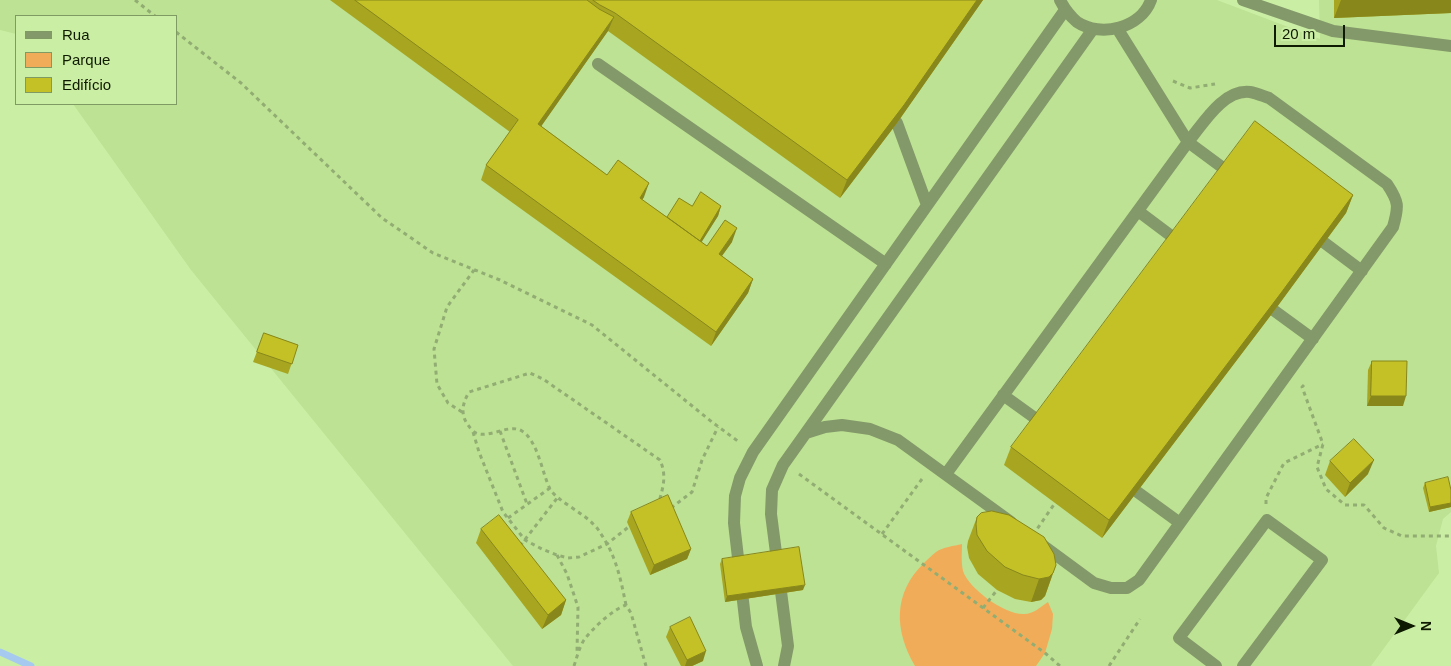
<!DOCTYPE html>
<html>
<head>
<meta charset="utf-8">
<style>
  body { margin:0 }
  #map { position:relative; width:1451px; height:666px; overflow:hidden; background:#cbeea5; font-family:Arial,sans-serif }
  canvas { display:block }
  .legend { position:absolute; left:15px; top:15px; width:162px; height:90px; box-sizing:border-box; background:#cbeea5; border:1px solid #809a63; margin:0; padding:6px 9px; list-style:none; font-size:15px; color:#0f1b01 }
  .legend li { display:flex; align-items:center; gap:10px; height:25px }
  .legend b { width:25px; border:1px solid #809a63 }
  .north { position:absolute; left:1386px; top:601px; width:50px; height:50px; -webkit-text-stroke:4px #cbeea5; paint-order:stroke; rotate:90deg; font-size:14px; font-weight:700; line-height:20px; text-align:center; color:#0f1b01 }
  .north::after { content:''; display:block; margin:auto; width:18px; height:22px; background:#0f1b01; clip-path:polygon(50% 0,100% 100%,50% 72%,0 100%) }
  .scale { position:absolute; left:1274px; top:25px; width:71px; height:22px; box-sizing:border-box; border:2px solid #0f1b01; border-top:0; padding-left:6px; font-size:15px; line-height:18px; white-space:nowrap; color:#0f1b01; -webkit-text-stroke:4px #cbeea5; paint-order:stroke }
</style>
</head>
<body>
<div id="map">
<canvas width="1451" height="666"></canvas>
<ul class="legend">
<li><b style="height:6px;background:#83996a"></b>Rua</li>
<li><b style="height:14px;background:#f1ac59"></b>Parque</li>
<li><b style="height:14px;background:#c3c126"></b>Edifício</li>
</ul>
<div class="north">N</div>
<div class="scale">20 m</div>
</div>
<script>
const ctx = document.querySelector('canvas').getContext('2d');
ctx.lineJoin = 'round';
function fill(path, color) {
  ctx.fillStyle = color;
  ctx.fill(path, 'evenodd');
}
function strokePath(path, color, width, dash) {
  ctx.strokeStyle = color;
  ctx.lineWidth = width;
  ctx.lineCap = dash ? 'butt' : 'round';
  ctx.setLineDash(dash || []);
  ctx.stroke(path);
}
fill(new Path2D(`
  M0 0H1217L1320 39 1319 0H1451V512L1443 519 1436 546 1439 573 1371 666H513L191 270 73 104H176V16H16V34L0 30Z`), '#bde293');
fill(new Path2D(`
  M962 544C962 552 961 562 963 571 969 589 1005 615 1024 614 1034 614 1040 607 1048 602L1053 614 1052 629 1045 653 1036 666H915C894 630 893 593 924 563 928 559 932 555 936 552 943 547 954 546 962 544Z`), '#f1ac59');
strokePath(new Path2D(`
  M0 652 31 666`), '#a6caef', 7);
strokePath(new Path2D(`
  M135 0 155 16
  M176 32 241 83 382 218 433 253 500 280 592 325 712 422 739 442
  M1173 81 1190 88 1215 84
  M1304 385 1302 387 1323 444 1317 467 1326 489 1345 505H1364L1384 528 1402 536H1451
  M462 412 448 403 437 384 434 349 447 307 474 270
  M500 431 527 504
  M473 432 479 452 503 512 525 540 542 549 557 555 568 558 579 557 607 544 631 525
  M799 474 1045 653 1060 666
  M1266 504V498L1284 463 1323 444
  M671 508 692 492 702 460 718 427
  M508 518 550 488
  M882 534 922 479
  M520 546 558 497
  M557 555 567 574 578 607 577 652
  M626 605C621 581 617 559 603 537 600 533 598 528 594 525 584 513 557 501 550 489 542 473 538 441 522 431 508 422 484 443 472 430 460 417 461 406 469 392L530 373 543 379 660 460C667 476 663 487 659 502
  M983 608 997 590
  M574 666C577 657 579 648 584 640 593 628 612 610 626 605L631 613 646 666
  M1109 666 1140 619`), '#91ad73', 3, [4, 4]);
strokePath(new Path2D(`
  M1060 0C1064 8 1070 16 1077 22 1101 38 1141 28 1151 0
  M598 64 886 264
  M897 123 927 205
  M1138 211 1182 244
  M1310 232 1362 271
  M1261 301 1313 339
  M1003 395 1046 426
  M806 433 825 427 842 425 870 429 898 440 1011 522
  M946 474 1188 142 1234 176
  M1125 483 1180 523
  M1041 544 1094 583 1111 588H1127L1139 580 1393 227C1399 206 1399 202 1387 184L1269 98C1263 96 1256 93 1250 92 1223 89 1203 124 1188 142L1117 28
  M757 666 746 627 734 523 735 496 740 478 753 452 1065 10
  M784 666 788 646 771 514 772 490 783 465 1093 29
  M1216 666 1179 638 1267 520 1322 560 1243 666`), '#83996a', 12);
strokePath(new Path2D(`
  M1243 0 1333 31 1451 46`), '#83996a', 12);
strokePath(new Path2D(`
  M1033 535 1055 503`), '#91ad73', 3, [4, 4]);
fill(new Path2D(`
  M330 0H983L897 123 840 198 608 31 541 126 607 175 644 197 642 200 667 217 692 206H721L718 216 701 242 707 246 732 242 722 256 753 279 748 293 711 346 481 180 486 165 510 132Z
  M1334 0H1451V13L1334 18Z
  M1353 195 1346 213 1274 311 1102 538 1004 465 1011 447Z
  M264 333 298 345 288 374 253 362Z
  M1372 361 1403 406H1367L1368 370Z
  M1330 461 1368 474 1345 497 1325 475Z
  M1425 483 1451 490V507L1429 512 1423 488Z
  M631 512 691 549 687 559 650 575 627 522Z
  M977 517 1056 565 1045 596 1041 600 1031 602 1015 599 997 590 978 574 969 558 967 547 968 541Z
  M481 529 566 600 561 615 542 629 476 543Z
  M722 559 803 590 725 602 720 564Z
  M670 627 703 661 692 666H681L666 637Z`), '#a8a621');
fill(new Path2D(`
  M977 0H983L897 123 840 198 847 180Z
  M1341 0H1451V13L1334 18Z
  M614 17 608 31 533 138 538 124Z
  M649 183 644 197 634 212 640 198Z
  M1353 195 1346 213 1274 311 1102 538 1109 520Z
  M721 206 718 216 696 251 700 241Z
  M737 228 732 242 713 268 719 254Z
  M753 279 748 293 711 346 716 332Z
  M1371 396H1406L1403 406H1367Z
  M1374 460 1368 474 1345 497 1350 483Z
  M1451 503V507L1429 512 1430 507Z
  M691 549 687 559 650 575 654 565Z
  M1053 573 1045 596 1041 600 1031 602 1039 579Z
  M805 585 803 590 725 602 727 596Z
  M566 600 561 615 542 629 548 615Z
  M706 651 703 661 692 666H685L687 660Z`), '#88871b');
const building = new Path2D(`
  M355 0H587L599 9 614 17 538 124 607 175 618 160 649 183 640 198 707 246 725 220 737 228 719 254 753 279 716 332 486 165 518 120Z
  M593 0H977L904 105 847 180 615 13 600 5Z
  M1255 121 1353 195 1281 293 1109 520 1011 447Z
  M701 192 721 206 700 241 667 217 679 198 692 206Z
  M264 333 298 345 292 364 257 352Z
  M1372 361H1407L1406 396H1371Z
  M1354 439 1374 460 1350 483 1330 461Z
  M1448 477 1451 490V503L1430 507 1425 483Z
  M668 495 691 549 654 565 631 512Z
  M992 511 1009 515 1044 537 1054 554 1056 565 1053 573 1049 577 1039 579 1023 575 1005 567 987 551 977 535 976 524 977 517 981 513Z
  M499 515 566 600 548 615 481 529Z
  M799 547 805 585 727 596 722 559Z
  M690 617 706 651 687 660 670 627Z`);
fill(building, '#c3c126');
strokePath(building, '#88871b', 1);
</script>
</body>
</html>
